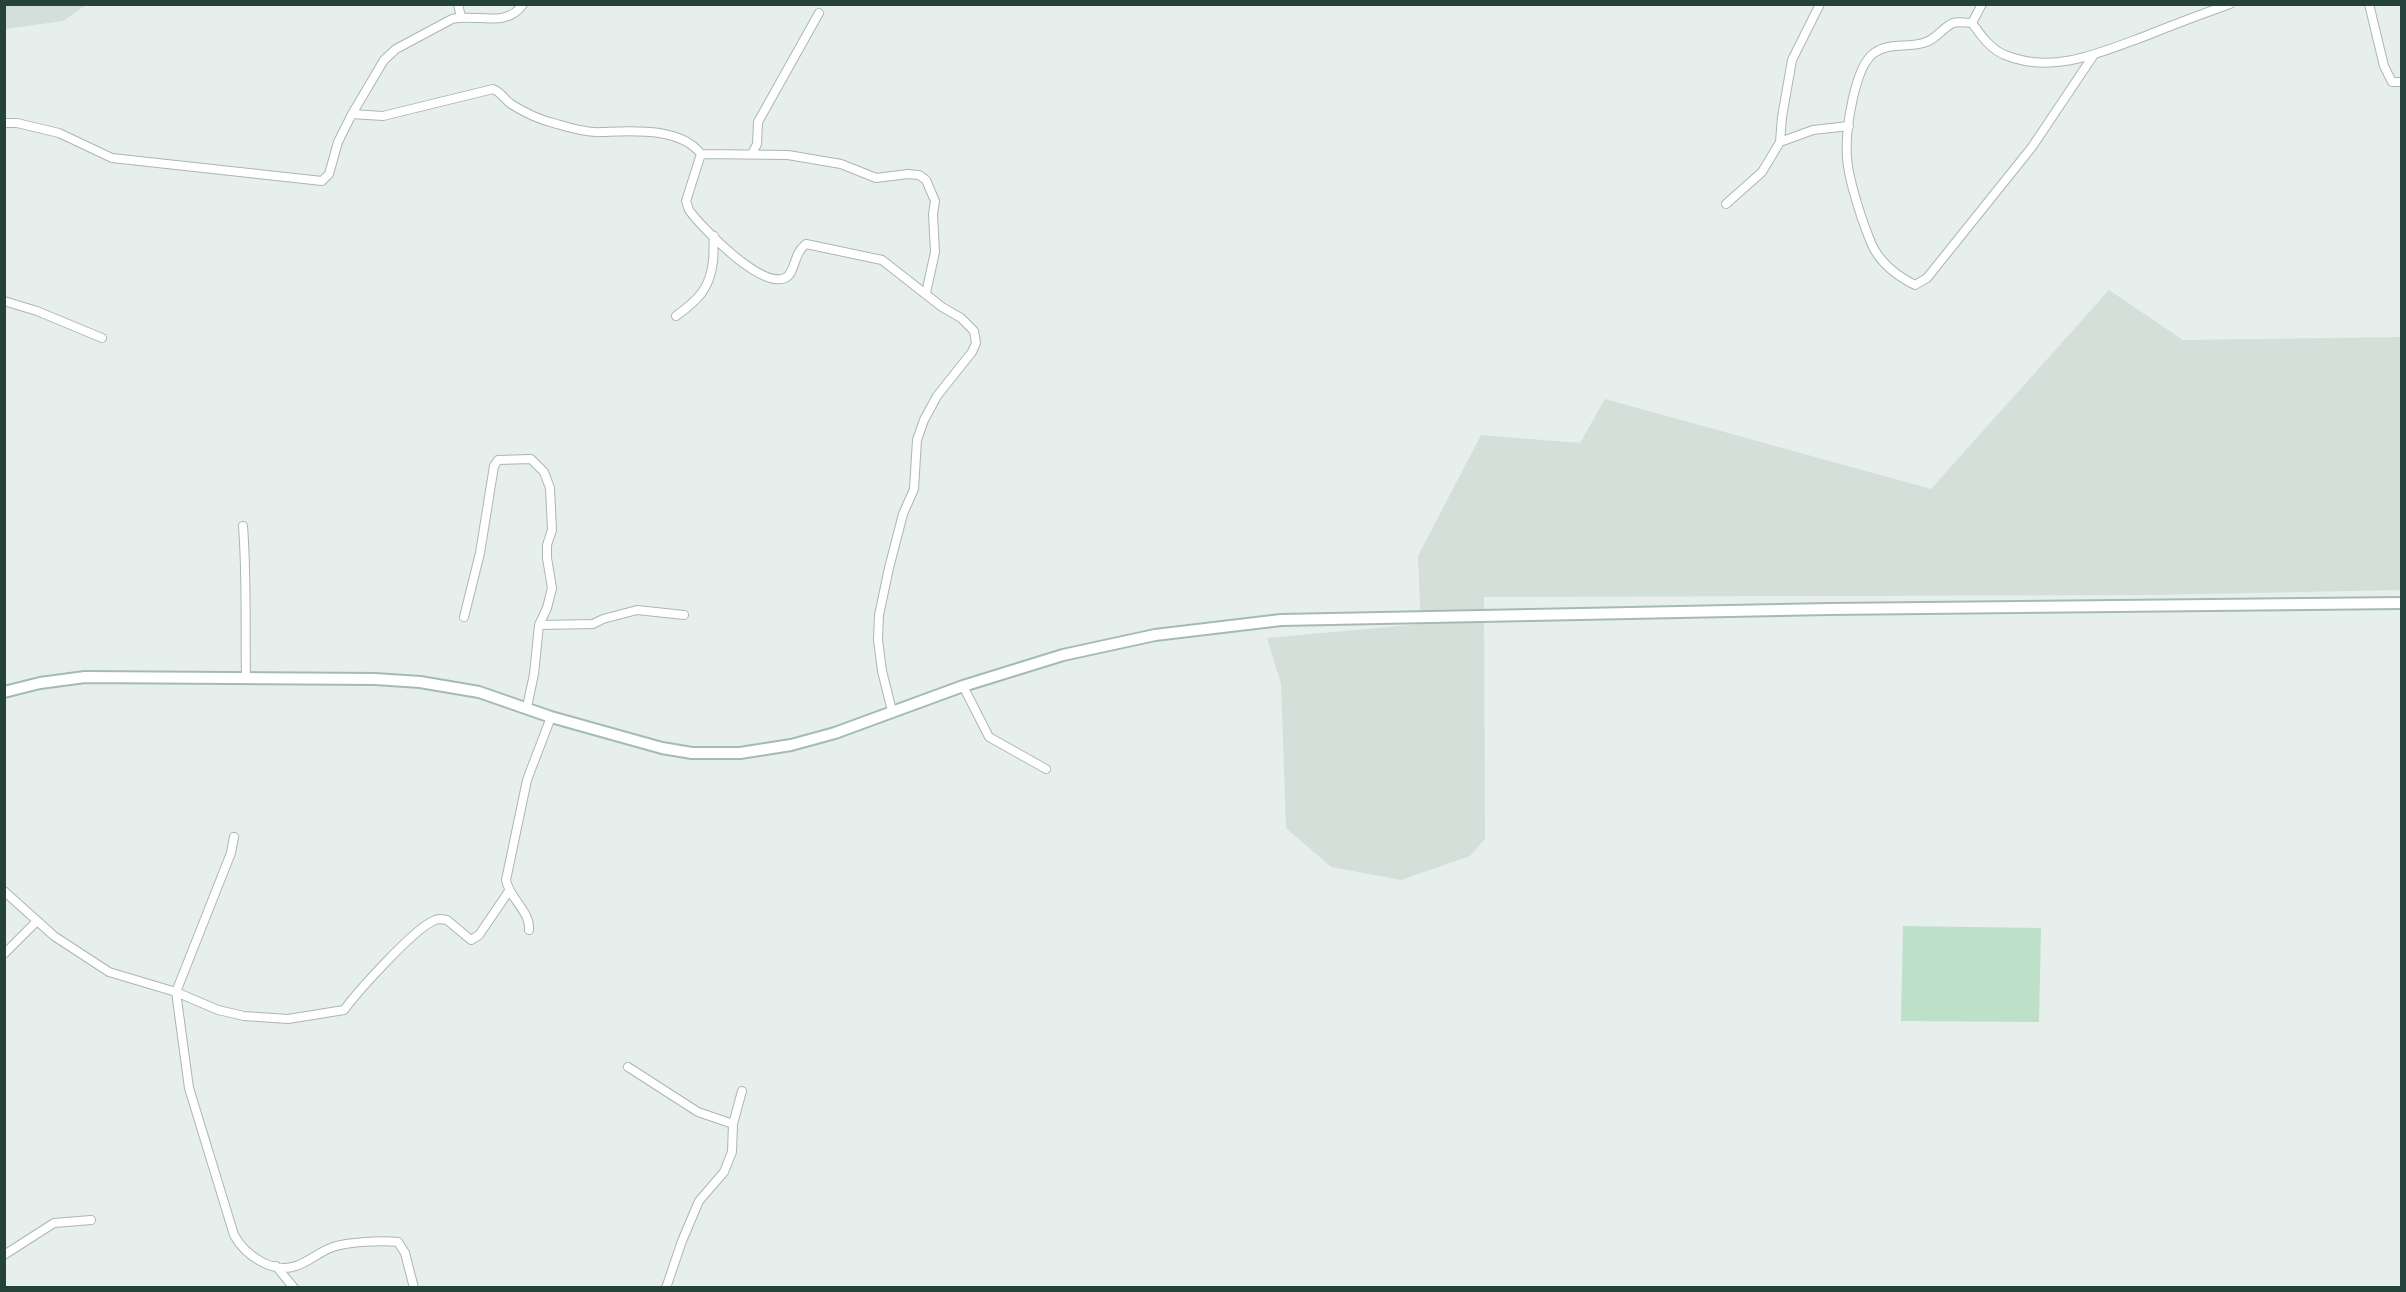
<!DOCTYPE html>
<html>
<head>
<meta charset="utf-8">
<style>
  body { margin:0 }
  #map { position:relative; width:2406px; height:1292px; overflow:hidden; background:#e6efeb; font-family:Ubuntu,sans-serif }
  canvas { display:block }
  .frame { position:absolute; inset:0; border:6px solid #24423a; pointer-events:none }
</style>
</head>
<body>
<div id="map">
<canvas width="2406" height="1292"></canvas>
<div class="frame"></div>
</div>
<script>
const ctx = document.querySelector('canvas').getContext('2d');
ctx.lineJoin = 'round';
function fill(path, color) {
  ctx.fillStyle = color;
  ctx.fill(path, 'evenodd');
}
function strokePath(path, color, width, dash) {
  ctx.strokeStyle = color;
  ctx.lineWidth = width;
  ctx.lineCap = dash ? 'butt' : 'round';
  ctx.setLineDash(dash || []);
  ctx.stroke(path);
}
fill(new Path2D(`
  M4 5 5 4 86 5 63 21 5 29Z
  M2109 290 2183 340 2401 337V590L2150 595 1484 597 1485 839 1470 856 1401 880 1331 867 1286 828 1281 684 1267 638 1421 624 1418 556 1481 435 1580 443 1605 399 1931 489Z`), '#d4dfda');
fill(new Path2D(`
  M1903 926 2041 928 2039 1022 1901 1021Z`), '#bfe0c8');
const street = new Path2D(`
  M458 4 461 17
  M1982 4 1972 23C1967 23 1958 21 1953 23 1943 27 1935 41 1923 43 1906 48 1890 42 1874 53 1854 67 1845 133 1847 157 1848 179 1863 224 1872 245 1881 264 1897 276 1915 285L1927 278 2032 147 2093 56
  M2369 4 2384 66 2392 82H2402
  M1972 23C1981 35 1990 49 2005 55 2053 75 2102 52 2148 35 2175 24 2202 14 2230 4
  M352 114 383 116 493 89C501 92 504 99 511 104 525 113 540 120 557 124 570 128 589 133 602 132 633 131 680 127 701 154L788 155 841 164 876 178 908 174 919 175 926 180 935 201 933 214 935 252 926 293
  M4 123H17L59 133 112 158 322 181 329 174 338 142 352 114 384 60 396 49 452 19C475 13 507 29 523 4
  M1780 142 1813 130 1849 126
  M701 154 686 201 689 210C702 228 761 289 785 278 796 273 793 253 806 244L882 260 942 307 961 318 974 331 976 343 972 352 937 396 924 420 917 440 914 489 903 514 889 568 879 615 878 640 882 671 892 711
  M752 154 757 144 758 122 819 13
  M1726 204 1762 172 1780 142 1782 117 1792 60 1820 4
  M4 301 37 311 102 338
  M676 316C698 300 710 289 713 261 714 253 713 245 714 236
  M243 526C247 577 245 628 246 678
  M464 617 480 553 494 466 498 460 531 459 544 472 550 488 552 530 547 545V558L552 588 547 608 539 625 534 674 527 707
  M539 625 593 624 603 619 637 610 684 615
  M963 686 989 737 1046 769
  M234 837 231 853 176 992 189 1088 234 1235C245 1255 272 1274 296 1266 309 1262 320 1251 333 1247 348 1242 382 1240 398 1242L405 1253 414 1288
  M4 891 54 936 109 972 176 992 218 1010 244 1016 288 1019 344 1010C358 991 413 930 433 921 438 918 442 919 447 920L471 940 479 935 509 891
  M529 930C531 912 509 898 506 880L527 780 551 717
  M4 954 37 921
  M628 1067 698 1112 733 1124
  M4 1255 54 1223 91 1220
  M276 1266 294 1288
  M666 1288 682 1241 699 1201 724 1172 732 1152 733 1124 742 1091`);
const secondary = new Path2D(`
  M4 692 40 683 85 677 375 679 420 682 479 692 551 717 662 748 692 753H740L791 745 835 733 963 686 1063 655 1155 635 1281 620 1829 609 2402 603`);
strokePath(street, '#a8b8b2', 10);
strokePath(secondary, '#a4bbb3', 14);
strokePath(street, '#fff', 8);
strokePath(secondary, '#fff', 10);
</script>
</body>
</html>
